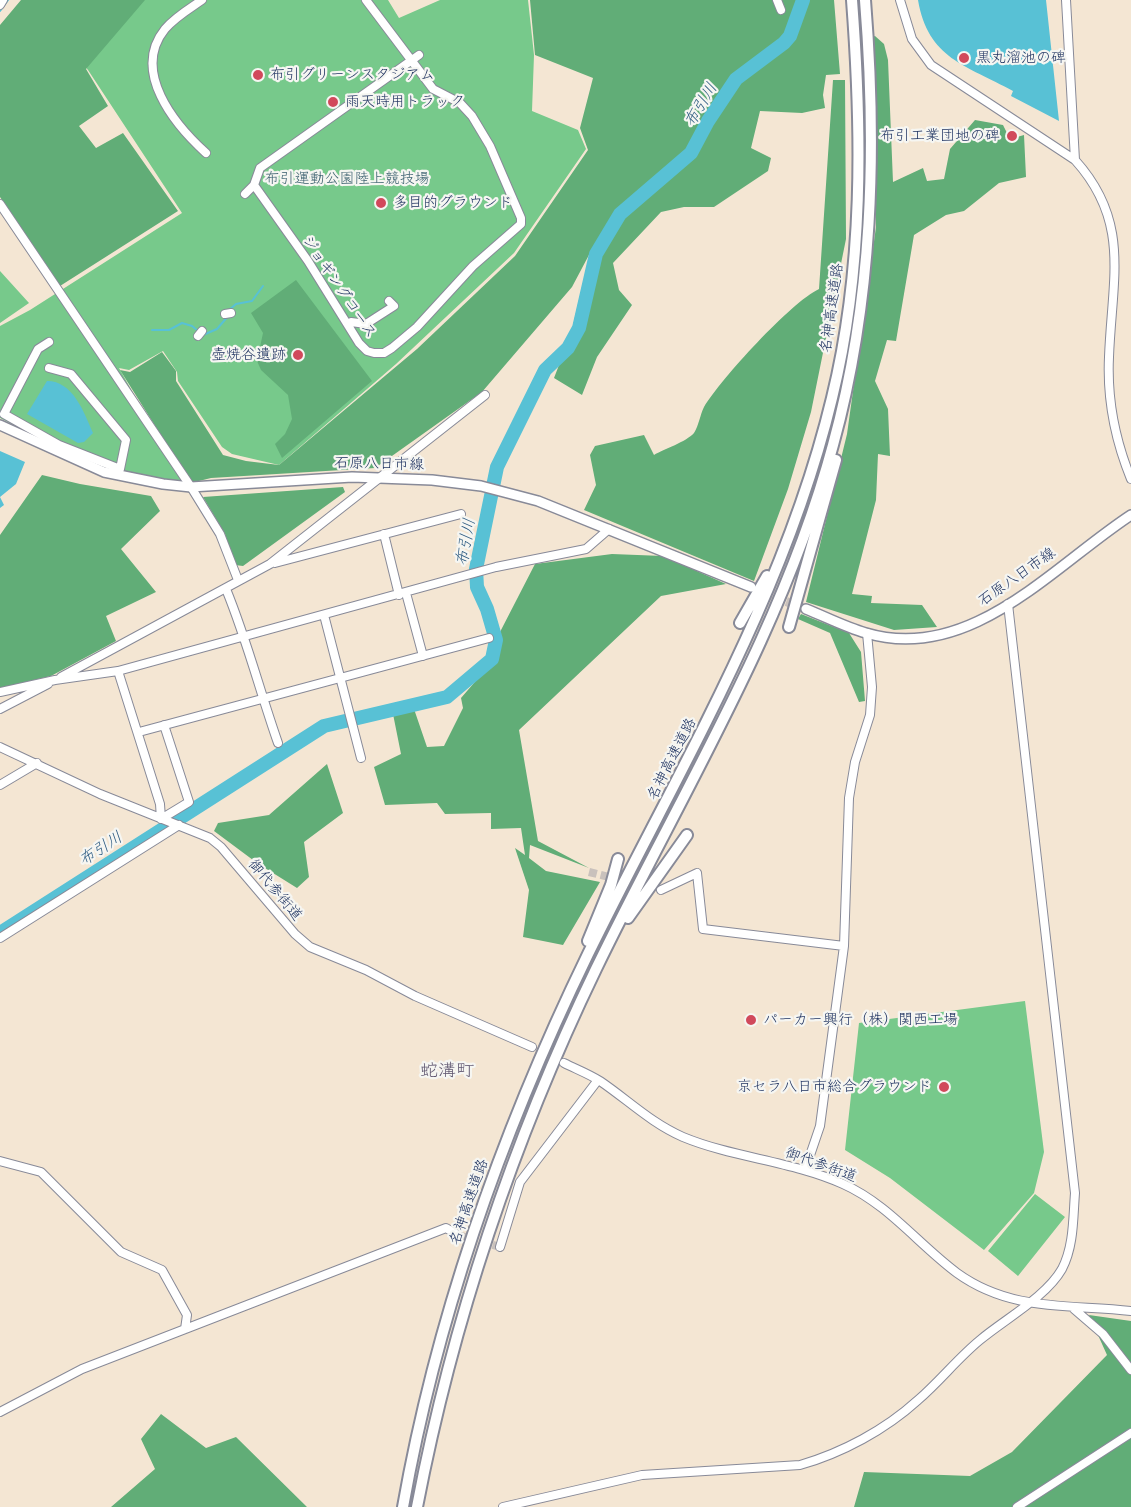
<!DOCTYPE html>
<html>
<head>
<meta charset="utf-8">
<style>
  body { margin:0 }
  canvas { display:block; background:#f4e6d3 }
</style>
</head>
<body>
<canvas width="1131" height="1507"></canvas>
<script>
const ctx = document.querySelector('canvas').getContext('2d');
ctx.lineJoin = 'round';
function fill(path, color) {
  ctx.fillStyle = color;
  ctx.fill(path, 'evenodd');
}
function strokePath(path, color, width, dash) {
  ctx.strokeStyle = color;
  ctx.lineWidth = width;
  ctx.lineCap = dash ? 'butt' : 'round';
  ctx.setLineDash(dash || []);
  ctx.stroke(path);
}
function drawText(font, color, halo, rows, align = 'center') {
  ctx.font = font + ' "Playpen Sans","Klee One",sans-serif';
  ctx.lineWidth = 4.5;
  ctx.setLineDash([]);
  ctx.textBaseline = 'middle';
  ctx.strokeStyle = halo;
  ctx.fillStyle = color;
  for (const [text, x, y, turn = 0] of rows) {
    ctx.save();
    ctx.translate(x, y);
    ctx.rotate((+turn || 0) * Math.PI / 180);
    ctx.textAlign = isNaN(turn) ? turn : align;
    if (halo) ctx.strokeText(text, 0, 0);
    ctx.fillText(text, 0, 0);
    ctx.restore();
  }
}
fill(new Path2D(`
  M32 0H388L399 18 440 0H528L534 55 532 111 578 130 586 149 514 253 396 364 279 465 232 454 222 447 178 381 177 372 163 351 129 370 119 368 183 481C117 480 58 447 0 418V326L30 310 182 213 88 70Z
  M0 271 29 303 0 323Z
  M1025 1001 1044 1152 1034 1193 984 1250 890 1178 845 1150 859 1023Z
  M1035 1194 1065 1217 1018 1276 988 1251Z`), '#77c98b');
fill(new Path2D(`
  M21 0H145L86 69 108 106 79 126 96 148 123 133 178 211 60 286 0 197V25Z
  M530 0H834L840 74 826 75 823 95 825 108 802 113 760 111 751 148 771 158 768 171 714 207H684L661 212 613 263 619 290 632 305 597 357 582 395 554 378 571 334 590 253 572 287 482 392 375 468 211 478 191 483 120 370 130 372 162 352 176 371V381L223 455 246 461 279 465 417 349 515 256 588 150 580 128 593 78 535 55Z
  M875 36 884 44 888 60 893 182 923 168 927 181 944 179 950 149 975 120 1003 125 1010 139 1024 135 1026 177 999 183 964 211 946 215 914 235 896 341 887 340 875 381 888 409 890 456 878 454 876 500 852 594 872 596 871 603 922 605 937 627 894 630 806 602 847 434 876 227 871 37Z
  M833 80H845L846 239 811 412 788 489 754 581 584 510 596 485 590 455 595 446 644 435 654 455C664 449 686 442 694 433 699 425 700 415 704 407 721 379 791 302 819 289Z
  M296 280 372 381 282 458 275 444 285 434 292 419 288 395 261 370 257 361 263 333 251 313Z
  M42 475 80 484 151 496 160 511 121 549 156 592 106 616 116 641 51 676 0 688V535Z
  M343 487 345 492 243 566 235 565 225 534 203 497Z
  M612 554 663 556 726 584 661 596 519 730 538 841 589 868 530 845 529 858 546 871 600 882 563 945 523 937 529 890 515 848 525 855 521 828 491 829V813L445 814 437 803 385 805 374 767 401 754 393 714 414 709 427 747 444 746 463 708 461 698 499 654 500 632 535 564Z
  M801 614 849 633 861 652 865 701 859 702 830 633 798 619Z
  M327 764 343 813 304 842 309 877 297 888 257 863 214 831 218 823 269 815Z
  M1089 1315 1131 1321V1507H854L864 1472 970 1476 1012 1452 1107 1355Z
  M161 1414 206 1448 236 1437 307 1507H111L155 1469 141 1439Z`), '#61ad77');
fill(new Path2D(`
  M918 0H1046L1059 121 1011 96 1013 91C966 65 928 59 918 0Z
  M47 381C73 381 84 412 93 433L84 442 78 443 27 414Z
  M0 451 25 462 16 484 0 497 4 505 0 508Z`), '#58c1d5');
strokePath(new Path2D(`
  M0 11 8 0
  M229 310 236 304 252 301 263 286
  M152 330H169L182 323 192 326 203 335 217 329 229 315`), '#58c1d5', 2);
strokePath(new Path2D(`
  M0 933 324 726 447 697 492 659 496 640 487 609 477 587 476 569 497 467 545 370 568 348 579 328 596 254 620 214 691 153 708 121 736 79 784 43 790 36 803 0`), '#58c1d5', 14);
strokePath(new Path2D(`
  M589 872 661 890
  M458 1235 500 1247`), '#c9c1bc', 8, [8, 4]);
strokePath(new Path2D(`
  M761 592 806 609`), '#c9c1bc', 9, [9, 4.5]);
const minor = new Path2D(`
  M202 0C189 9 175 17 165 29 131 71 174 124 206 153
  M777 0 781 10
  M900 0 912 39 931 65 1075 160C1131 222 1112 278 1109 357 1107 399 1115 440 1131 479
  M1066 0 1075 160
  M0 5 3 0
  M254 185 308 261 359 343 367 351 374 353H384L392 348 417 327 473 266 521 224V218L490 146 472 116 460 103 433 89 366 0
  M245 194 254 185 260 168 419 55
  M0 204 191 487 220 534 238 580
  M225 314 231 313
  M348 324 351 322 366 324 394 306 389 301
  M198 336 202 331
  M49 368 71 374 126 440 120 469 59 445 4 414 38 349 49 342
  M384 534 399 595
  M275 563 461 514
  M226 589C247 640 260 692 278 743
  M406 593 423 656
  M324 615 361 758
  M118 671 160 804 161 819 189 802 164 725
  M61 677 270 564 485 395
  M0 692 55 680 118 671 496 567 586 549 609 529
  M0 709 48 684
  M139 732 489 638
  M0 747 100 794 210 838 221 847 295 934 310 947 366 970 415 996 532 1047
  M0 785 37 763
  M661 890 697 873 703 929 844 946
  M0 938 179 825
  M564 1063C576 1069 589 1074 600 1081 628 1100 651 1123 683 1137 734 1158 792 1161 843 1184 888 1204 918 1244 957 1273 1011 1312 1069 1304 1131 1311
  M0 1161 41 1172 121 1252 162 1270 187 1315 185 1329
  M805 1170 820 1126 844 946 849 798 855 762 870 715 872 687 867 633
  M500 1247 520 1182 598 1080
  M1074 1309 1103 1334 1131 1370
  M0 1412 82 1369 446 1228 458 1235
  M503 1507 642 1475 800 1465C842 1453 885 1430 918 1400 940 1381 958 1358 980 1340 1005 1319 1046 1297 1062 1269 1074 1246 1073 1218 1075 1193L1008 604
  M1017 1507 1131 1433`);
const major = new Path2D(`
  M0 425 104 472 163 484 191 487 352 477 432 480 481 486 538 501 751 587
  M806 609C826 617 845 627 866 633 970 664 1053 566 1131 515`);
const highway = new Path2D(`
  M740 623 767 576
  M789 627 836 460
  M628 918 687 835
  M588 941 611 885 618 859
  M403 1507C437 1315 503 1129 588 954 677 772 784 598 832 398 864 268 862 132 852 0
  M417 1507C453 1320 513 1141 596 969 679 797 783 631 833 445 873 300 877 149 865 0`);
strokePath(minor, '#888a98', 10);
strokePath(major, '#888a98', 12);
strokePath(highway, '#888a98', 14);
strokePath(minor, '#fff', 8);
strokePath(major, '#fff', 9);
strokePath(highway, '#fff', 10);
for (const [x, y, r, color] of [
  [964,58,6,"#d1495b"],
  [258,75,6,"#d1495b"],
  [333,102,6,"#d1495b"],
  [1012,136,6,"#d1495b"],
  [381,203,6,"#d1495b"],
  [298,355,6,"#d1495b"],
  [751,1020,6,"#d1495b"],
  [944,1087,6,"#d1495b"]
]) {
  const dot = new Path2D();
  dot.arc(x, y, r, 0, 2 * Math.PI);
  ctx.fillStyle = color;
  ctx.fill(dot);
  strokePath(dot, '#f6f6f2', 2);
}
drawText('15px', '#1b2f5e', '#f6f6f2', [
  ["黒丸溜池の碑",976,58],
  ["布引グリーンスタジアム",270,75],
  ["雨天時用トラック",345,102],
  ["布引工業団地の碑",1000,136,"right"],
  ["多目的グラウンド",393,203],
  ["壺焼谷遺跡",286,355,"right"],
  ["パーカー興行（株）関西工場",763,1020],
  ["京セラ八日市総合グラウンド",932,1087,"right"]
], 'left');
drawText('15px', '#375d6c', '#f6f6f2', [
  ["布引運動公園陸上競技場",347,179]
]);
drawText('15px', '#1b2f5e', '#f6f6f2', [
  ["ジョギングコース",339,287,56],
  ["名神高速道路",832,308,-82],
  ["石原八日市線",379,464,1],
  ["石原八日市線",1017,577,-35],
  ["名神高速道路",672,759,-63],
  ["御代参街道",275,890,50],
  ["御代参街道",821,1165,20],
  ["名神高速道路",469,1202,-71]
]);
drawText('italic 16px', '#2d5b82', '#f6f6f2', [
  ["布引川",701,105,-59],
  ["布引川",466,542,-80],
  ["布引川",101,849,-33]
]);
drawText('18px', '#605770', '#f6f6f2', [
  ["蛇溝町",447,1071]
]);
</script>
</body>
</html>
